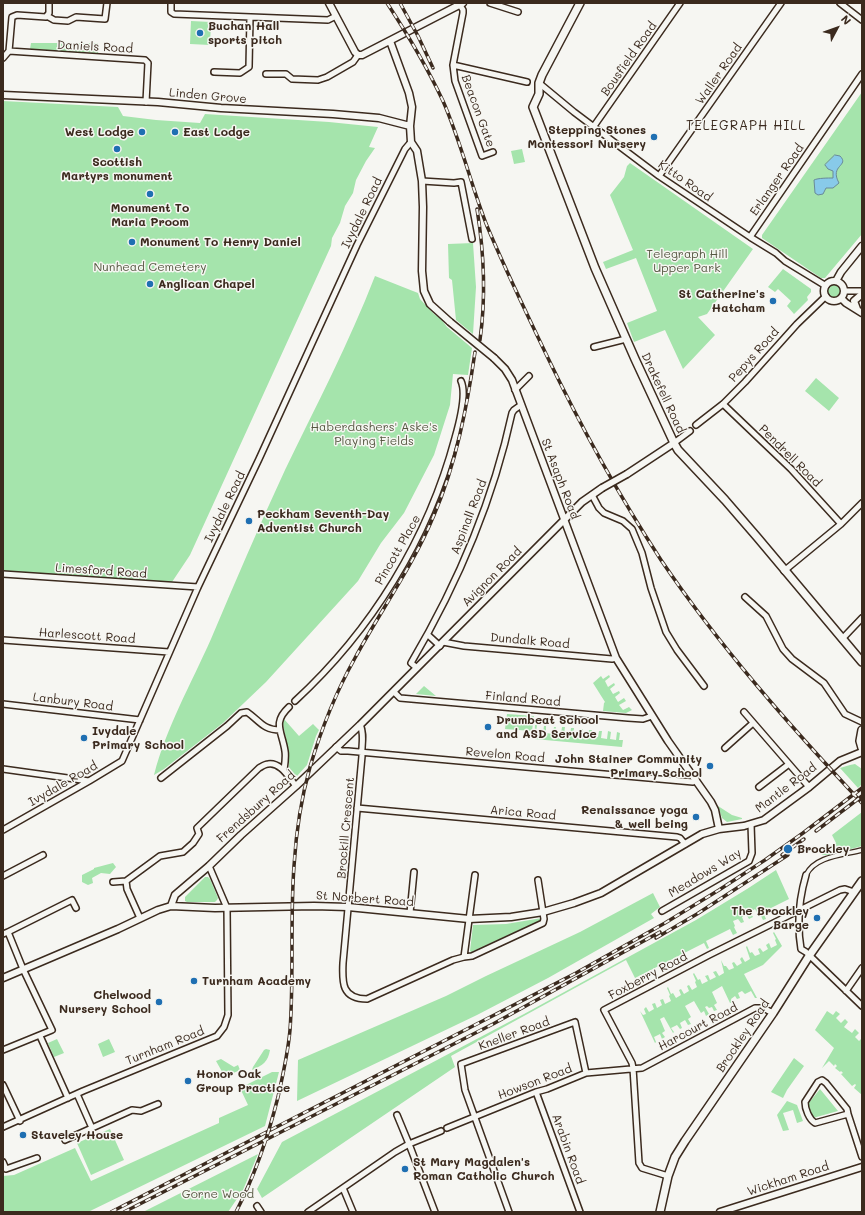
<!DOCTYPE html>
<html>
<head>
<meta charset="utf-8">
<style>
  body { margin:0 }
  #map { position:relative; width:865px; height:1215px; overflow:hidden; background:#f6f6f2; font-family:Mali,sans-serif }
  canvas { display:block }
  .frame { position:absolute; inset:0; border:4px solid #3b2a1e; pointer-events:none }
  .north { position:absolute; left:817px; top:8px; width:40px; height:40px; -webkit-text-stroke:3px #f6f6f2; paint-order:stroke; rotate:49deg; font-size:11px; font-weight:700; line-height:16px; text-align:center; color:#3b2a1e }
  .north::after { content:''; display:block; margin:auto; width:14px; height:18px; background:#3b2a1e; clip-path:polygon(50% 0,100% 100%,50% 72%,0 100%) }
</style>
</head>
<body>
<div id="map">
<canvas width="865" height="1215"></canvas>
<div class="frame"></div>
<div class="north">N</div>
</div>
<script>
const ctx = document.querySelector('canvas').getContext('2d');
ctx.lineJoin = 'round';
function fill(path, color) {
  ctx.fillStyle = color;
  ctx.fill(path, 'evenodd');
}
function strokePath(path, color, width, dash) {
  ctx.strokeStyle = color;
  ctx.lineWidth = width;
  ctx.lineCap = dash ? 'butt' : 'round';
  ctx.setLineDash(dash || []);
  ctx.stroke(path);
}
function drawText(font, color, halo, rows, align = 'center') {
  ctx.font = font + ' Mali,sans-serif';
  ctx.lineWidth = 3;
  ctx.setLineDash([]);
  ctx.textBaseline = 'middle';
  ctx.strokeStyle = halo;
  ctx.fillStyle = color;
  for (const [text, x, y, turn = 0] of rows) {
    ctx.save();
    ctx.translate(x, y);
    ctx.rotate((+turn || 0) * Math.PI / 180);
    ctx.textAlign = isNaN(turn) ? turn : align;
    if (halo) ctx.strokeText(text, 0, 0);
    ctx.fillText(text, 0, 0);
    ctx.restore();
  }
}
fill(new Path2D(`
  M191 21 211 22 210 45 190 44Z
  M31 43H98V53L30 49Z
  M862 92V234L825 278H821L762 238V235Z
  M3 101 118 107 123 116 156 120 200 123 205 114 329 122 378 127 369 147 375 148 366 161 356 180 353 193 345 206 340 223 332 238 331 246 190 555 170 585 45 578 35 573 28 577 3 575Z
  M522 149 525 162 514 164 511 151Z
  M630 163 753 249 707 314 698 317 715 335 683 369 665 330 634 342 627 323 657 311 636 258 606 269 603 262 633 250 610 195 624 177 627 166Z
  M473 243 476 287 473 334 456 320 452 280 449 278 448 244Z
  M783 269 811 289V292L807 297 808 300 794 314 787 306 791 301 778 289 775 292 768 287Z
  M375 276 418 293 420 299 434 314 441 319 447 327 472 348 468 375 453 374 450 405 434 455 404 513 381 543 358 581 266 682 223 723 164 769 154 775C166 728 191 684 211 639 235 582 259 526 285 470 316 406 349 343 375 276Z
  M827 291a7 7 0 1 1 14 0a7 7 0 1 1-14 0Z
  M816 378 839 398 829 411 805 391Z
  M609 675 610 677 605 681 608 687 614 683 615 685 610 689 613 694 619 691 620 693 615 697 618 702 624 698 626 701 619 705 623 710 629 707 632 710 626 713 603 711 604 703 605 702 593 683 601 676 603 679Z
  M424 686 436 696 416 694Z
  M507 714 534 716 532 731 505 729Z
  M284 719 299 736 313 724 319 730 316 736 307 765 297 776 292 775 289 767V755L283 724Z
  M535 725H537L536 732 543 733 544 726H546V733L553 734 554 727H556L555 733 561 734 562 727H565L564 734 570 735 571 728H574L573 735 580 736 581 729H583L582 736H588L589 730H592V737H598L599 731H602L601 738 607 739 608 731 611 732 610 739 616 740 617 732 620 733 619 740H623L622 747 534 739Z
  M855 764 862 769V784L858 788 840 768 850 765Z
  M718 806 732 815 742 818V819L727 822 722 818Z
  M862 812V846L829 855H822L821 852 825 848 836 843 832 835Z
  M113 863 116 867 110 874 101 873 92 878 93 883 88 885 82 882V875L94 869V868Z
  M776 870 789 899 763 912 766 919 763 920 760 914H758L755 909 750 912 753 917 749 919 746 914 742 917 744 922 741 923 738 919 733 921 735 926 734 927 737 933 733 935 730 929 706 941 709 948 707 949 704 943 635 978 626 960 451 1056 455 1067 262 1198 257 1189 282 1142 524 1014 696 920 747 889Z
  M205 877H208L210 879 218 898 217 900 215 902H187L185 901V897Z
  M653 893 660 907 651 914 654 918 548 978 477 1015 297 1101 298 1060 446 996 486 976 580 932Z
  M542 918 541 922 539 924 537 922 471 952 470 951 473 925 506 924Z
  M774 932 782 946 763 965 744 974 757 998H755L751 991 745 994 742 991 738 993 740 998 737 999 735 996 731 999 732 1002 730 1003 722 986 712 992 717 1003 714 1005 717 1010 714 1011 712 1007 709 1008 707 1006 705 1007 709 1014 706 1016 704 1011 701 1013 694 1001 685 1006 691 1017 688 1019 691 1024 688 1025 685 1020 680 1023 682 1028 680 1029 677 1025 671 1028 674 1032 673 1033 664 1017 660 1019 665 1031 662 1033 665 1037 662 1039 660 1034 654 1037 656 1042 655 1043 640 1011 643 1015 646 1014 644 1009 646 1007 649 1012 654 1009 652 1004 655 1003 657 1008 662 1005 660 1000 663 999 665 1004 671 1001 669 996 670 995 667 988 668 987 671 994 673 993 676 998 681 995 679 990 681 989 684 994 689 991 687 986 689 985 692 990 697 987 695 982 696 981 693 974 694 973 698 980 700 979 702 984 708 981 705 976 708 975 710 980 716 977 713 972 716 971 719 976 724 973 721 960 724 966H726L729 970 734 968 732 963 734 962 737 966 742 963 740 959 742 957 745 962 750 959 746 947 747 946 750 953 752 952 755 956 760 954 758 949 760 948 763 952 768 949 766 945 769 943 771 948 777 945 775 940 776 939 773 933Z
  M827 1011 833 1015 836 1011 840 1014 836 1018 841 1023 845 1019 848 1022 844 1027 852 1033 855 1029 859 1033 855 1037 859 1041 862 1038V1095L854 1088 856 1085 855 1084 852 1086 841 1074 843 1073 841 1071 840 1072 835 1068 837 1066 835 1064 834 1066 829 1061 822 1068 834 1048 815 1030Z
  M57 1039 64 1053 54 1057 48 1043Z
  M109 1039 115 1052 103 1057 98 1044Z
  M266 1049 270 1050C268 1062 263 1065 252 1070L253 1067 264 1050Z
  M794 1058 804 1066 787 1090 783 1098 771 1092Z
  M221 1059 234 1067 238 1065 240 1070 225 1077 216 1061Z
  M272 1072H279L265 1126 88 1212H3V1176L14 1175 75 1148 91 1181 219 1123V1118L248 1105 240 1088Z
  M820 1089 838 1111 813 1118 808 1104Z
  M787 1101 797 1105 803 1121 797 1123 793 1110 783 1113 789 1130 783 1131 777 1115Z
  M110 1129 124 1160 91 1175 77 1143Z
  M258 1154 243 1190 228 1212H143Z`), '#a5e4ac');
const water = new Path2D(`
  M835 155 840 156C850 166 829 165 839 183L833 188H826L823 194 818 195 815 193 814 180C818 178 828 178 833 178V171L828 169 825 165Z`);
fill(water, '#88cae9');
strokePath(water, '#698a98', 1);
const pedestrian = new Path2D(`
  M806 875C815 856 843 855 862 850`);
const minor = new Path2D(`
  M171 3V12L174 14 328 20 336 16
  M490 3 518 12
  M840 3 862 20
  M460 5 463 10V13L453 65 455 81 482 156 493 152
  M47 16 54 20 68 21 76 17 105 19 107 3
  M9 51 12 17 17 15 46 17 49 13V3
  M3 58 9 51 145 60 148 63 146 102
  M453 65 527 82
  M214 72 240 73 249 67 250 17
  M266 74H286L292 79 318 80 327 77 353 62 358 55
  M539 83 574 112 659 176 750 237 776 253 785 261 826 286
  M594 126 680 3
  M659 176 781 3
  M422 181 454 183 461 182 472 239
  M750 237 862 74
  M844 291H862
  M594 347 626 339
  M515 390 529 376
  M723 404 791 469 841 524
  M696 425 723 404 745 382 797 324 826 296
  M674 443 690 431
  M592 495 599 508 604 513 623 521 632 529 642 553 651 588 666 632 677 650 704 686
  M784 571 841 524 862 503
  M3 574 198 587
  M745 597 766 616 783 649 792 659 824 683 845 714 862 722
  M428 635 440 646
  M842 639 862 618
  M3 640 169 652
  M443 642 464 646 612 659 616 658
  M417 668 411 663C457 585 493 501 512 413L514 410 521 405
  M394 692 400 698 628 718 643 719 652 716
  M295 701C372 630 428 539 455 438 459 424 467 394 461 381
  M3 704 140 720
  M744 712 809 787
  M360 725C365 734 361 746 362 756L343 963C342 983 342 999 367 999L453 960 464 957
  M336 747 341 751H348L693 782 696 779
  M725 748 753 723
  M3 769 89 781
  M284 770C285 763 286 757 285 751 282 731 272 723 289 707
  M161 778 227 726 241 713 247 712C260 721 263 730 280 730
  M759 787 789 764
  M357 808 677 837 680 838 685 844
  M3 830 89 781 122 761 198 587 259 459 357 245 405 149 411 142
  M475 875 464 957 472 956 543 923 544 919 538 880
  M806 875C799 899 797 925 801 949L806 952 862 1006
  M3 876 43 855
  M126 881 160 856 183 852 193 843 199 834 197 828 259 768C261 767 265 764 268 764 281 762 289 778 296 786
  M126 881 127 889 140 918
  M113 882 126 881
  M662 911 749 861 752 853 751 824
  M410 913 414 872
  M8 932 72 900 76 908
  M3 934 8 932 23 969 52 1030 3 1050
  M846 991 862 968
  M40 1036 68 1098
  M3 1085 20 1121
  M536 1092 580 1212
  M77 1094 92 1128 132 1110 141 1111 158 1104
  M848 1114 815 1123C809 1119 805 1109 805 1102L818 1082 822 1080 826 1083 847 1109 848 1114 862 1157
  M397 1115 409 1144 435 1212
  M3 1127 83 1091 217 1036 224 1027 228 1015 227 908 209 866
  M447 1128 536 1092 547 1089 586 1073 642 1068 755 1008H763L773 1013
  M65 1140 92 1128
  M3 1162 6 1169 37 1158
  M668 1176 642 1168 639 1163 633 1068 632 1063 604 1010 709 955 840 890 845 889 854 892
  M343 1188 353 1212
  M257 1206 261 1212
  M308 1212 395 1152 409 1144 441 1131
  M509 1212 465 1090 461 1064 575 1022 586 1073`);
const tertiary = new Path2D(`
  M329 3 355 52 358 55H362L463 3
  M390 41 409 93 412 107 410 126 411 142 417 151 422 181 423 207 422 271 424 291 430 304 450 322
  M3 95 158 102 221 108 333 114 379 118 410 126
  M836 281 841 272 862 246
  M824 291a10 10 0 1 1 20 0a10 10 0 1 1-20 0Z
  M841 298 846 303 862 313
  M857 309 854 301 862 294
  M494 358 505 369 512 380 616 658 668 741 711 802 715 810 719 829
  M627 474 674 443
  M171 906 175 895 209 866 241 835 296 786 360 725 582 502 602 488
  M3 978 118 929 158 910 171 906 215 908 314 906 348 907 469 919 511 917 543 912 574 903 601 893 702 834 719 829 744 826 764 820 809 787 840 761 862 752
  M720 1212 862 1167`);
const secondary = new Path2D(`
  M580 3 542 75 539 83V94L533 107 595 268 635 359 674 443 678 450 725 500 757 537 862 662
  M862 730 860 741 862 748
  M660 1212 668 1176 675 1157 685 1141 773 1013 809 956 862 881`);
strokePath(pedestrian, '#3b2a1e', 6);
strokePath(minor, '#3b2a1e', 8);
strokePath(tertiary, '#3b2a1e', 9);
strokePath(secondary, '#3b2a1e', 10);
strokePath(pedestrian, '#f6f6f2', 3.5);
strokePath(minor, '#f6f6f2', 5);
strokePath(tertiary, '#f6f6f2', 6);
strokePath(secondary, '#f6f6f2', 7);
const rail = new Path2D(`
  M387 3C408 35 427 67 443 101 461 142 471 185 487 226 505 269 526 312 546 354 580 425 618 494 661 560 720 647 790 726 862 803
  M400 3 418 36 433 68
  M477 209C484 252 486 297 480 340
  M816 831 862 796
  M782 855 804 839
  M656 938 697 914 788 855
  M111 1212 576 973 665 923 719 890 765 860 803 833 862 788
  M124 1212 493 1024 660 932
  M236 1212C255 1175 268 1137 278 1097 283 1075 288 1052 290 1030 294 975 290 920 294 866 296 833 301 799 310 767 321 730 336 692 355 658 381 610 413 566 434 515 456 464 467 407 475 352`);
strokePath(rail, '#3b2a1e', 3.5);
strokePath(rail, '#f6f6f2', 2, [6]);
const tertiaryBridge = new Path2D(`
  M450 322 494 358
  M602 488 627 474`);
strokePath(tertiaryBridge, '#3b2a1e', 9, []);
strokePath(tertiaryBridge, '#f6f6f2', 6);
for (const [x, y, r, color] of [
  [200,33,4,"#1f6fb2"],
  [142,132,4,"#1f6fb2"],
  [175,132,4,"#1f6fb2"],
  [654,137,4,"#1f6fb2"],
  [117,149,4,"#1f6fb2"],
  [150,194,4,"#1f6fb2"],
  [132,242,4,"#1f6fb2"],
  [150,284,4,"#1f6fb2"],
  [773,301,4,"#1f6fb2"],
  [249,521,4,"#1f6fb2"],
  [488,727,4,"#1f6fb2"],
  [84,738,4,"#1f6fb2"],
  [710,766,4,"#1f6fb2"],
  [696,817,4,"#1f6fb2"],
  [788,849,5,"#1f6fb2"],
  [817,918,4,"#1f6fb2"],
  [194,981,4,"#1f6fb2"],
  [159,1002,4,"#1f6fb2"],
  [188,1081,4,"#1f6fb2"],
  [23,1135,4,"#1f6fb2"],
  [405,1169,4,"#1f6fb2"]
]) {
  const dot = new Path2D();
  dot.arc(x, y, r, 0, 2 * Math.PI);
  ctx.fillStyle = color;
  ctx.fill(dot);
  strokePath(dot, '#f6f6f2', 1.5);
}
drawText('bold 12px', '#3b2a1e', '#f6f6f2', [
  ["Buchan Hall",208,26],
  ["sports pitch",208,40],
  ["Stepping Stones",646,130,"right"],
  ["Montessori Nursery",646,144,"right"],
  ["West Lodge",134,132,"right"],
  ["East Lodge",183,132],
  ["Scottish",117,162,"center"],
  ["Martyrs monument",117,176,"center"],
  ["Monument To",150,208,"center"],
  ["Maria Proom",150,222,"center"],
  ["Monument To Henry Daniel",140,242],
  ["Anglican Chapel",158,284],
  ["St Catherine's",765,294,"right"],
  ["Hatcham",765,308,"right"],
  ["Peckham Seventh-Day",257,514],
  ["Adventist Church",257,528],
  ["Drumbeat School",496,720],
  ["and ASD Service",496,734],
  ["Ivydale",92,731],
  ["Primary School",92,745],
  ["John Stainer Community",702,759,"right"],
  ["Primary School",702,773,"right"],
  ["Renaissance yoga",688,810,"right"],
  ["& well being",688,824,"right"],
  ["Brockley",797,849],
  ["The Brockley",809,911,"right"],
  ["Barge",809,925,"right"],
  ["Turnham Academy",202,981],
  ["Chelwood",151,995,"right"],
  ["Nursery School",151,1009,"right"],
  ["Honor Oak",196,1074],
  ["Group Practice",196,1088],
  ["Staveley House",31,1135],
  ["St Mary Magdalen's",413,1162],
  ["Roman Catholic Church",413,1176]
], 'left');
drawText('12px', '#3b2a1e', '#f6f6f2', [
  ["Daniels Road",95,47,3],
  ["Bousfield Road",629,59,-55],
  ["Waller Road",719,74,-55],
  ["Linden Grove",208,96,5],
  ["Beacon Gate",478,111,70],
  ["Erlanger Road",777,180,-55],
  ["Kitto Road",685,181,35],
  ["Ivydale Road",362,213,-64],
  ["Pepys Road",754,355,-48],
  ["Drakefell Road",663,393,65],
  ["Pendrell Road",790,456,45],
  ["St Asaph Road",560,479,69],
  ["Ivydale Road",225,507,-64],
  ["Aspinall Road",469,517,-69],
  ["Pincott Place",398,550,-60],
  ["Limesford Road",101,571,4],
  ["Avignon Road",492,577,-45],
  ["Harlescott Road",87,636,4],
  ["Dundalk Road",530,641,5],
  ["Finland Road",523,699,5],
  ["Lanbury Road",73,702,7],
  ["Revelon Road",505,755,5],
  ["Ivydale Road",63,784,-30],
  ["Mantle Road",786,788,-37],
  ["Frendsbury Road",256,807,-42],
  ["Arica Road",523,813,5],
  ["Brockill Crescent",346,828,-85],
  ["Meadows Way",705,873,-31],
  ["St Norbert Road",365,899,4],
  ["Foxberry Road",648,976,-28],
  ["Harcourt Road",698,1027,-28],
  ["Kneller Road",514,1034,-20],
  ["Brockley Road",743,1036,-56],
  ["Turnham Road",165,1046,-22],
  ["Howson Road",535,1082,-21],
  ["Arabin Road",568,1149,70],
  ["Wickham Road",788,1179,-18]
]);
drawText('12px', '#565842', '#f6f6f2', [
  ["Telegraph Hill",687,254],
  ["Upper Park",687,268],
  ["Nunhead Cemetery",150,267],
  ["Haberdashers' Aske's",374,427],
  ["Playing Fields",374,441],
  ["Gorne Wood",218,1194]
]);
ctx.letterSpacing = '1px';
drawText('13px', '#3b2a1e', '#f6f6f2', [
  ["TELEGRAPH HILL",746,126]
]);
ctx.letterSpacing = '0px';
</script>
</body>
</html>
